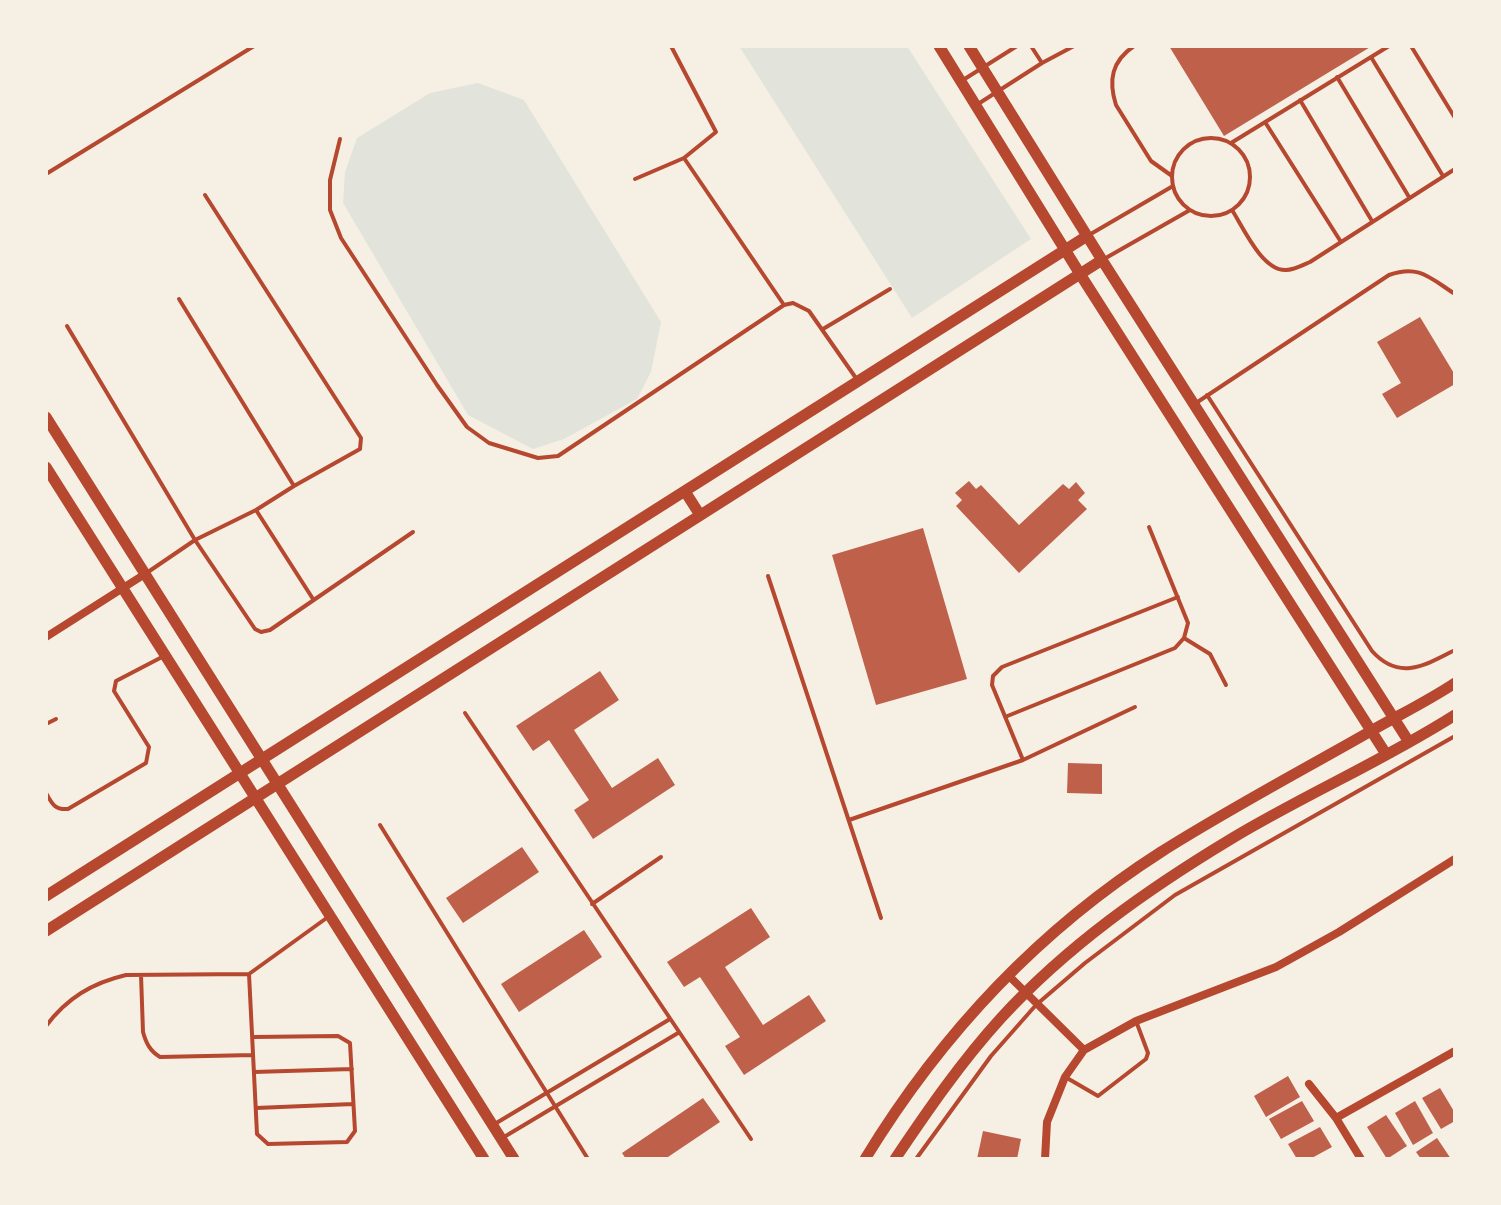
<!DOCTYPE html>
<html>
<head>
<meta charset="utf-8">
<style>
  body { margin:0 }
  #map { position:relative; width:1501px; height:1205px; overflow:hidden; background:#f6efe4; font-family:Helvetica,sans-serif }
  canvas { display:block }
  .frame { position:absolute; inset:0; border:48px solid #f6efe4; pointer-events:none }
</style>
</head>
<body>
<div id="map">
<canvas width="1501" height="1205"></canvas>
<div class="frame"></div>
</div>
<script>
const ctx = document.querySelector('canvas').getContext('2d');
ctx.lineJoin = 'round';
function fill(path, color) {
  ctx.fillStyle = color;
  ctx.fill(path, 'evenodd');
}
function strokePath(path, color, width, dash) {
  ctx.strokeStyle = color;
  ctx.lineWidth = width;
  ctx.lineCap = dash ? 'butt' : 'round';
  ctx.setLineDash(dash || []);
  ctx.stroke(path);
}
fill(new Path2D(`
  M739 46H907L1031 239 912 318Z
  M478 83 524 100 661 322 651 372 637 399 564 439 533 449 468 415 343 203 345 172 357 138 430 93Z`), '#e2e4dc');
fill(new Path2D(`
  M1169 46H1372L1224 136Z
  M1420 317 1455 375V384L1397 418 1382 394 1401 383 1377 342Z
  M969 481 976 489 981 485 1019 525 1063 484 1069 489 1076 482 1085 493 1078 500 1087 509 1019 573 956 506 962 500 955 493Z
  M923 528 967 679 876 705 832 555Z
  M600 671 619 700 574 730 612 788 658 758 675 785 593 839 574 810 589 800 549 740 533 751 516 726Z
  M1068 763 1102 764V794L1067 793Z
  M522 847 539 872 463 923 446 898Z
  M751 908 770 937 725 967 763 1025 809 995 826 1021 744 1075 725 1046 740 1037 700 977 684 987 667 962Z
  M584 930 602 957 519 1012 501 984Z
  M1288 1076 1300 1097 1266 1117 1254 1096Z
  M1440 1088 1455 1113V1121L1441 1129 1422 1098Z
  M703 1098 720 1122 665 1159H626L622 1153Z
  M1302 1101 1314 1121 1281 1139 1269 1119Z
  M1415 1101 1433 1133 1413 1145 1395 1113Z
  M1386 1115 1407 1146 1387 1159 1367 1127Z
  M1320 1127 1332 1147 1310 1159H1297L1288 1144Z
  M983 1131 1021 1139 1017 1159H977Z
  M1437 1138 1451 1159H1421L1416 1152Z`), '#bf614a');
strokePath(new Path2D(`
  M1134 46C1112 61 1108 80 1116 105L1151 161 1172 176
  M1411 46 1455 118
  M1371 57 1443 176
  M1042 63 1074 46
  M1337 77 1409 197
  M963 80 1017 46
  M1300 100 1372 221
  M978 104 1042 63 1031 46
  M1265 122 1341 242
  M1172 177a39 39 0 1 1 78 0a39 39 0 1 1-78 0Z
  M340 139 330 180V210L341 238 437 385 467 427 489 443 538 458 558 456 784 305 793 303 809 311 858 381
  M1231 143 1389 46
  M684 158 784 305
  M46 174 254 46
  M635 179 684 158 716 132 671 46
  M205 195 361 438 360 449 294 486
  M1232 210C1243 227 1262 271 1286 270 1294 270 1303 265 1310 262L1455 169
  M1089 235 1173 186
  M1104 259 1190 210
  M67 326 195 540 255 629 261 632 270 630 413 532
  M823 329 890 289
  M1207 395 1372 651C1399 681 1424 666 1455 650
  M1196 403 1389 275C1419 264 1430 278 1455 294
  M256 510 313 599
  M148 572 195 540 256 510 294 486 179 299
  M768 576 881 918
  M1184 638 1210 654 1226 685
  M465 713 751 1139
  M1005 717 1175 648 1184 638 1188 623 1149 527
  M46 724 56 719
  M1023 760 992 685 993 676 1002 667 1178 597
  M46 793C52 804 55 810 68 809L146 763 149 747 114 691 116 681 164 656
  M849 820 1023 760 1135 707
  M380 825 588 1159
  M592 904 661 857
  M249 974 257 1134 268 1144 347 1142 355 1131 350 1043 338 1036 253 1037
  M141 975 143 1032C146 1043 150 1051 160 1057L253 1055
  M46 1026C67 998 92 983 126 975L249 974 328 917
  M254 1072 352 1069
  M1067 1078 1098 1096 1146 1059 1148 1053 1136 1021
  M256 1108 353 1104
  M493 1125 670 1019
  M504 1137 678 1033
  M916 1159 991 1056 1036 1005 1085 963 1175 895 1455 736`), '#b5482f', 4);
strokePath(new Path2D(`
  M46 637 145 574
  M1008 975 1084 1050
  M1309 1084 1336 1118 1361 1159
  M1336 1118 1455 1051
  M1045 1159 1047 1122 1065 1077 1084 1050 1136 1021 1276 967 1339 932 1455 859`), '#b5482f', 8);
strokePath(new Path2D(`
  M939 46 1080 274 1386 754
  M969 46 1102 260 1409 742
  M46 417 514 1159
  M46 467 484 1159
  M686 493 700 515
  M46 896 1087 236
  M46 931 1102 260
  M865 1159C940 1036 1039 930 1161 852 1229 809 1301 771 1371 731 1399 715 1428 701 1455 683
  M895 1159C928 1110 961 1062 1001 1018 1067 946 1148 889 1231 839 1304 795 1383 761 1455 715`), '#b5482f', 11);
</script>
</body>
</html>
